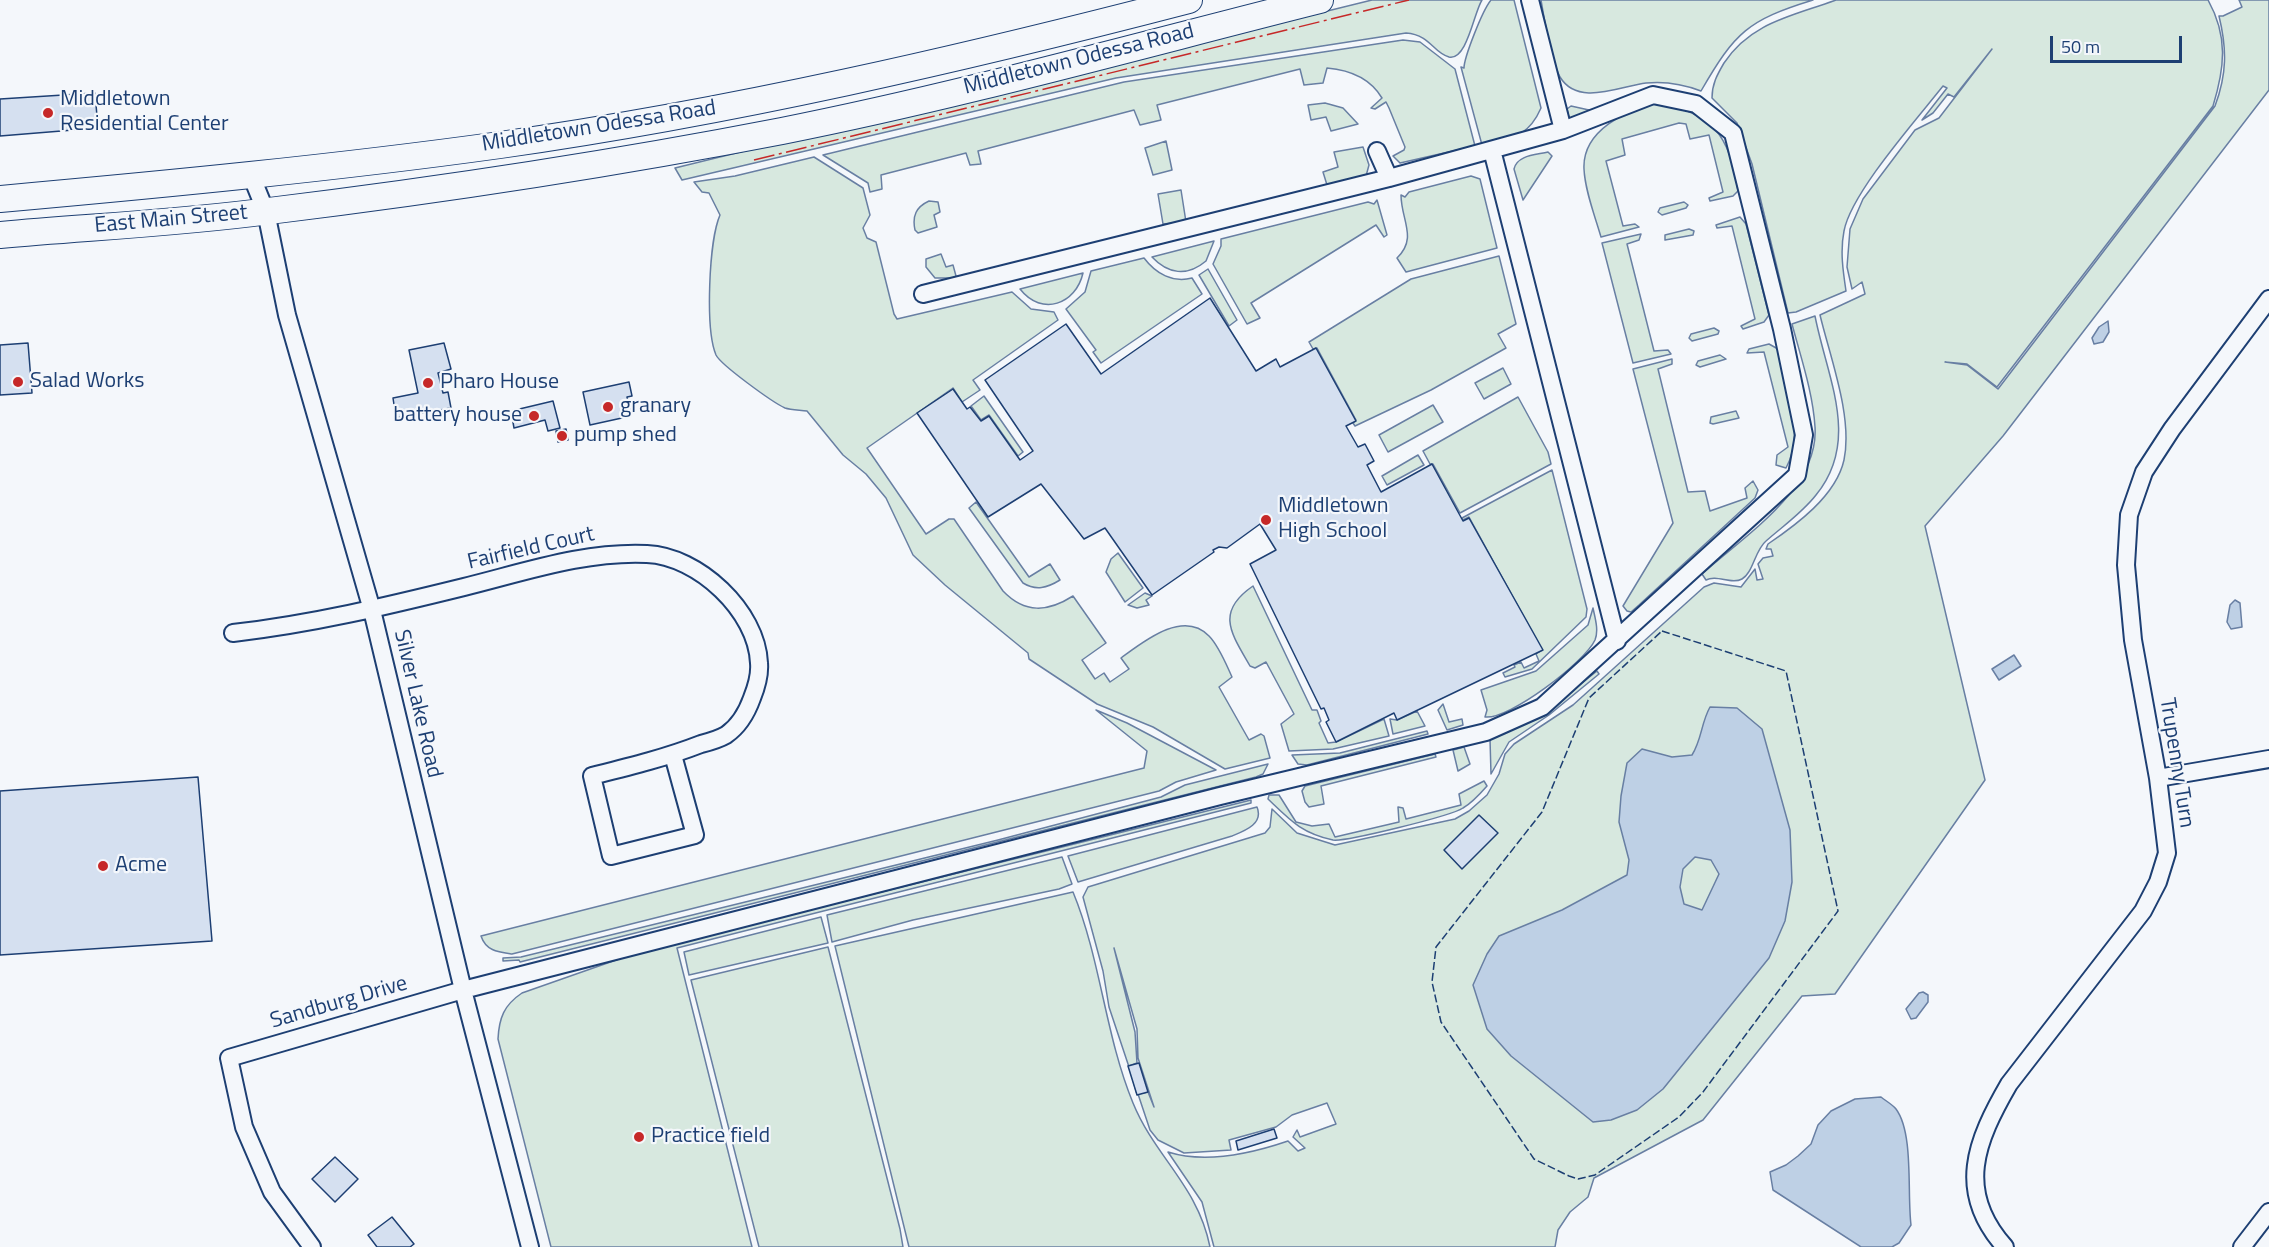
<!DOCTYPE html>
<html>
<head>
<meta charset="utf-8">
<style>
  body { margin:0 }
  #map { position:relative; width:2269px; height:1247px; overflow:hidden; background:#f4f7fb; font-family:"Titillium Web",sans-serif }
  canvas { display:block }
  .scale { position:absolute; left:2050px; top:36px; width:132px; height:27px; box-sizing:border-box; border:3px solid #1d3f73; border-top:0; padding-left:8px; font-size:18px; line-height:21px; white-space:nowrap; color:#1d3f73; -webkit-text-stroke:4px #f4f7fb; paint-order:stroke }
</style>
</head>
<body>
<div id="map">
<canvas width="2269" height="1247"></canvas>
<div class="scale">50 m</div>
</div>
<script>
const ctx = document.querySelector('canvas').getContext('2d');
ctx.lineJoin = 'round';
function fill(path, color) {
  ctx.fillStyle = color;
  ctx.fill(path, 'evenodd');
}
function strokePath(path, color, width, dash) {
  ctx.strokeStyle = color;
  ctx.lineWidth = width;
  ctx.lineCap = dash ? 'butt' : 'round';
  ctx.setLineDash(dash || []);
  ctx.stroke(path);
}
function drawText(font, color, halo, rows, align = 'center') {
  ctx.font = font + ' "Titillium Web",sans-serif';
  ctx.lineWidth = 4.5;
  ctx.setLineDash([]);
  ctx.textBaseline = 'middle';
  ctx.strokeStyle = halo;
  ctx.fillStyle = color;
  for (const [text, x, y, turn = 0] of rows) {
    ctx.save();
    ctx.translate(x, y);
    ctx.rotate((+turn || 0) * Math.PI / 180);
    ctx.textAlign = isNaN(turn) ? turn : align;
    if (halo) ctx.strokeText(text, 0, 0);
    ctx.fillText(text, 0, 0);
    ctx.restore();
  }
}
const green = new Path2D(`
  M1372 0H1482C1474 12 1467 61 1449 57 1433 53 1431 35 1406 33L1116 78 682 180 675 168 1233 31 1299 18Z
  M1491 0H1514L1541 108C1528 138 1511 138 1482 145L1461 67 1464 68C1464 58 1482 11 1491 0Z
  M1541 0H1813C1748 20 1735 32 1701 91 1683 84 1666 81 1646 83 1620 86 1578 107 1560 77 1552 62 1544 18 1541 0Z
  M1836 0H2208C2228 36 2225 67 2213 106L1997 387 1967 364 1945 362 1967 365 1998 389 2215 106C2227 74 2227 49 2219 16H2223L2242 7 2239 0H2269V90L2003 436 1925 526 1985 780 1835 994 1802 996 1703 1120 1594 1178 1588 1197 1570 1212 1558 1230 1555 1247H1214L1202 1202 1168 1152C1206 1164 1250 1154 1288 1141L1298 1151 1305 1148 1293 1137 1297 1130 1300 1137 1336 1124 1327 1103 1292 1115 1276 1127 1229 1140 1231 1150 1184 1153 1158 1140 1150 1130 1109 1007 1103 971 1083 897 1088 887 1265 833 1270 827 1272 809 1297 833 1335 845 1455 819 1469 811 1487 795 1499 774 1505 754 1514 744 1573 705 1704 587 1714 583 1741 587 1755 569 1757 580 1763 579 1758 564 1763 558 1773 556 1771 549H1766L1768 544C1796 525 1836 496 1844 460 1853 417 1830 357 1820 315L1865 294 1862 282 1852 289 1847 267 1850 229 1863 199 1915 130 1939 118 1992 49 1954 97 1948 94 1933 113 1922 120 1947 88 1943 86C1917 119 1851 193 1844 231 1840 251 1843 271 1846 291L1796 312 1788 313 1752 164 1737 123 1712 98C1712 84 1717 75 1724 63 1751 22 1793 16 1836 0ZM1114 948 1137 1029 1138 1058 1154 1107 1148 1092 1137 1094 1129 1066 1137 1063 1135 1032Z
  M1403 40 1420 42 1455 69 1475 146 1400 163 1393 156 1404 150 1405 147 1389 108 1386 102 1375 109 1371 108 1382 98C1370 78 1350 70 1327 68L1323 83 1304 85 1300 69 1157 105 1161 120 1140 125 1134 110 978 151 981 164 970 165 966 153 881 175 882 189 870 192 868 183 823 155 1124 82Z
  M1658 102C1713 114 1730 135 1738 191L1733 196 1710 201 1709 198 1723 192 1709 135 1690 139 1686 124 1679 123 1622 139 1625 155 1606 161 1623 226 1635 224 1639 227 1601 237C1595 216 1585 191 1584 169 1582 130 1627 110 1658 102Z
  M1325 103 1343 108 1358 124 1331 131 1326 117 1311 120 1308 105Z
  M1571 106 1589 110V115L1570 123 1567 109Z
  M1166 141 1172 170 1153 175 1145 148Z
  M1363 147 1369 165 1366 176 1327 185 1323 172 1338 167 1334 152Z
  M1548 152 1552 156 1523 200 1514 169C1517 155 1536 155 1548 152Z
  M814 157 863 188 870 215 863 228 867 238 876 242 894 314 897 319 1012 292 1031 309 1054 312 1058 320 973 380 980 390 962 402 953 388 867 448 926 534 949 519H954L1003 591C1025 614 1048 612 1073 596L1106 643 1082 660 1095 679 1104 673 1110 682 1129 669 1121 658C1143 642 1183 609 1209 636 1219 646 1226 664 1232 677L1219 687 1249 740 1261 734 1264 736 1270 758 1225 769 1153 727 1097 704 1029 659 1028 653 945 585 913 555 886 498 866 474 843 455 807 411C800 410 791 410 785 408 772 402 721 365 716 355 705 329 709 240 720 215L709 193 702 192 694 182 735 176Z
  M1471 176 1480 179 1497 248 1406 272 1397 258C1418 238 1401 220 1401 195L1405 197 1409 192Z
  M1181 190 1186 222 1163 224 1158 194Z
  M1377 200 1387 235 1384 237 1376 225 1251 303 1260 318 1247 324 1213 264 1221 246V239L1368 202 1374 204Z
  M929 201 938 202 940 212 934 215 937 227 918 233 915 230C912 216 916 207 929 201Z
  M1684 202 1688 205 1686 208 1662 215 1658 212 1660 208Z
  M1740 217 1746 224 1769 315 1764 322 1743 329 1741 326 1755 319 1732 226 1717 228 1716 225Z
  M1689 229 1694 231 1693 235 1665 240V235Z
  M1641 234 1639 240 1627 244 1654 351 1668 350 1671 354 1633 363 1602 243Z
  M1214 241 1206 261C1187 277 1168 274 1152 257Z
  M941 254 946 267 953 265 956 276 953 278H935L926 267V259Z
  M1499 256 1516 324 1498 334 1506 348 1431 390 1355 426 1353 423 1356 420 1317 348 1313 349 1309 342 1411 279Z
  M1144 258C1156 274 1173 283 1192 278L1202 294 1101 363 1093 352 1096 350 1066 309 1085 292 1091 271Z
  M1208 269 1237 320 1229 326 1199 275Z
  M1083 273C1076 304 1042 317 1020 289Z
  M1815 316C1827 378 1861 440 1816 495 1802 513 1783 526 1766 541 1755 550 1753 573 1742 579 1731 585 1717 574 1706 580L1702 574C1744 536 1819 489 1815 427 1813 393 1801 358 1792 324Z
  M1714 328 1719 331 1718 334 1692 341 1689 338 1691 334Z
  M1769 344 1778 349C1786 387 1806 432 1786 468L1776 465 1777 455 1788 447 1764 352 1747 353 1749 349Z
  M1720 355 1726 359 1700 367 1696 365 1698 361Z
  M1672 359V364L1658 369 1688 492 1705 491 1710 511 1747 498 1745 488 1753 481 1758 490 1755 498 1639 605 1631 612 1627 611 1623 606 1673 523 1633 369Z
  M1503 368 1511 384 1484 399 1475 383Z
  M984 396 1023 452 1018 456 989 415 981 420 971 406Z
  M1518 397 1548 452 1551 464 1460 513 1433 464H1430L1423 451Z
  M1433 405 1443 422 1388 452 1379 435Z
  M1736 411 1739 418 1713 424 1710 423 1711 417Z
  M1418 455 1424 465 1387 485 1382 476Z
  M1552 470 1587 609 1586 617 1532 669 1505 677 1503 673 1515 667 1514 665 1521 662 1524 668 1539 661 1536 654 1542 650 1469 517 1463 520 1462 518Z
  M976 502 1029 577 1050 564 1060 580C1047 588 1036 591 1023 583L969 508Z
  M1118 553 1143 588 1125 602 1106 572 1111 559Z
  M1253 586 1312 710H1317L1321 721 1319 723 1328 743 1336 742 1384 719 1389 736 1333 749 1289 751 1281 724 1294 714 1266 662 1255 668 1250 666C1231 633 1215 612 1253 586Z
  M1145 593 1152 596 1146 600 1149 605 1137 608 1128 605Z
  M1593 608C1595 618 1599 630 1595 640 1585 662 1509 720 1485 717L1487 710 1481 690 1536 671 1588 625Z
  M1597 671 1599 674 1549 715 1509 742 1491 774 1490 739 1538 718Z
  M1443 704 1449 722 1462 719 1463 725 1447 730 1438 710Z
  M1096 710 1127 723 1216 770 1176 782 1159 791 512 954C498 952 486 951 481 936L1144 768 1147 751Z
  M1417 711 1425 726 1393 734 1390 719 1397 720Z
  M1427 731 1428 734 1307 765 1298 764 1292 755 1340 753Z
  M1464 747 1470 764 1458 771 1453 750Z
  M1435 754 1436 757 1321 786 1324 804 1309 807 1305 802 1302 791 1305 786Z
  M1268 764 1263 774 1256 777 520 962 519 960 503 961V958L521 957 998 840 1161 797 1185 785Z
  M1484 781 1487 786C1480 794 1472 803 1463 808 1451 816 1345 842 1333 840 1301 833 1290 820 1268 799L1269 795H1279L1296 822 1312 826 1329 824 1335 837 1399 822 1398 807 1403 808 1406 819 1461 805 1459 794Z
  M1251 800V803L677 948 752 1247H551L498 1039C499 1018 504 1005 522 993L636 953Z
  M1257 807C1264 824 1244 831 1232 836L1078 882 1068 856Z
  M1062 857 1072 884 1059 889 913 920 832 942 827 915Z
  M1073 892C1101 960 1105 1035 1133 1103 1155 1157 1198 1186 1210 1247H909L835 946Z
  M821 917 828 943 689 975 684 952Z
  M828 947 900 1229 903 1247H759L691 980Z`);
fill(green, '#d7e8df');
strokePath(green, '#687fa3', 1.5);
const water = new Path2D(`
  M2108 321 2109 332 2103 342 2094 344 2092 338 2099 327Z
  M2235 600 2240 603 2242 627 2231 629 2227 622 2230 605Z
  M2014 655 2021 666 1999 680 1992 669Z
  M1710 707 1737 708 1762 729 1790 830 1792 882 1785 921 1769 958 1663 1089 1637 1110 1611 1120 1593 1122 1511 1056 1487 1029 1473 985 1487 954 1499 936 1562 910 1627 875 1629 860 1619 822 1621 796 1627 763 1642 749 1672 757 1692 755C1702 739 1701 723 1710 707ZM1695 857 1711 860 1719 874 1702 910 1684 904 1680 887 1683 869Z
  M1923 992 1928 995V1002L1916 1018 1911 1019 1906 1009 1919 993Z
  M1881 1097C1886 1101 1893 1105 1896 1109 1914 1133 1907 1194 1911 1225L1899 1243 1892 1247H1861L1773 1190 1770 1172 1786 1165 1798 1156 1811 1144 1818 1125 1831 1111 1855 1099Z`);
fill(water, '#bed0e5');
strokePath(water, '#687fa3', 1.5);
const building = new Path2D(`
  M95 93 98 128 0 136V99Z
  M1210 298 1256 371 1276 359 1280 367 1316 348 1356 421 1346 426 1358 447 1365 444 1374 461 1367 465 1381 492 1432 464 1463 521 1469 518 1543 650 1397 720 1394 713 1336 742 1326 722 1329 720 1324 708 1321 709 1250 564 1276 550 1260 524 1227 548 1219 547 1213 550 1214 552 1152 595 1105 528 1084 539 1041 484 988 517 917 413 953 389 967 409 970 407 981 421 989 416 1020 460 1033 451 985 380 1066 324 1101 374Z
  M28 343 32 393 0 395V345Z
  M444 343 451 369 438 373 443 393 448 392 451 408 396 418 393 398 418 393 409 350Z
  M629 382 632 396 627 397 631 416 590 425 583 392Z
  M553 401 560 428 548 431 545 420 514 428 511 411Z
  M566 429 568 440 558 442 556 431Z
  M198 777 212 941 0 955V791Z
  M1479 815 1498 833 1462 869 1444 850Z
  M1139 1063 1148 1092 1137 1095 1128 1066Z
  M1274 1129 1277 1138 1238 1150 1236 1141Z
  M335 1157 358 1179 335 1202 312 1179Z
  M392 1217 414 1244 410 1247H377L368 1235Z`);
fill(building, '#d5e0f0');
strokePath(building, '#1d3f73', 1.5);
const minor = new Path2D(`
  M1530 0 1563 130
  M1492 150 1617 641
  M1377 151 1389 178
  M251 175 266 212 287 315 372 610 463 990 530 1247
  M233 633C312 624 387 606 464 587 525 572 585 551 647 554 698 556 757 611 759 663 760 674 756 688 752 698 747 712 739 726 726 735 719 739 709 742 701 744 665 758 628 767 592 776L611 856 695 835 673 755
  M2158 778 2269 759
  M312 1247 272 1192 244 1127 229 1058 463 990 1220 796 1486 732 1542 707 1797 475 1804 435 1782 329 1733 133 1696 104 1653 95 1563 130 1389 178 923 294
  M2005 1247C1955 1191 1976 1141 2009 1084L2143 911 2158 882 2167 853 2158 778 2133 640 2126 565 2129 515 2144 472 2172 429 2269 299
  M2242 1247 2269 1212`);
const primary = new Path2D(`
  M0 199C167 184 334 168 500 145 732 112 962 59 1189 0
  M0 235C89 227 180 223 269 211 441 190 612 164 782 131 963 95 1141 45 1320 0`);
strokePath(minor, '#1d3f73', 20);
strokePath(primary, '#1d3f73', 28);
strokePath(minor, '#f4f7fb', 16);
strokePath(primary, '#f4f7fb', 26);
strokePath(new Path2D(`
  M1662 631 1786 671 1838 911 1703 1092 1679 1117 1595 1175 1578 1179 1569 1176 1534 1159 1441 1022 1432 982 1436 947 1542 812 1589 698Z`), '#1d3f73', 1.5, [8, 3]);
strokePath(new Path2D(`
  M754 160 1409 0`), '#c62828', 1.5, [21, 4.5, 3, 4.5]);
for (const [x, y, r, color] of [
  [48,113,6,"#c62828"],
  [18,382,6,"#c62828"],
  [428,383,6,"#c62828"],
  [608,407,6,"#c62828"],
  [534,416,6,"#c62828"],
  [562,436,6,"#c62828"],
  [1266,520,6,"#c62828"],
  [103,866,6,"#c62828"],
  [639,1137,6,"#c62828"]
]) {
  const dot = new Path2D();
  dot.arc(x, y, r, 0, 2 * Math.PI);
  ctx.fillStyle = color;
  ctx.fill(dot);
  strokePath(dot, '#f4f7fb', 2);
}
drawText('22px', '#1d3f73', '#f4f7fb', [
  ["Middletown Odessa Road",1079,60,-14],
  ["Middletown Odessa Road",599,127,-9],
  ["East Main Street",171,220,-5],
  ["Fairfield Court",531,549,-13],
  ["Silver Lake Road",417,704,77],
  ["Trupenny Turn",2176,763,81],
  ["Sandburg Drive",339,1003,-16]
]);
drawText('22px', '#1d3f73', '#f4f7fb', [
  ["Middletown",60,100],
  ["Residential Center",60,125],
  ["Salad Works",30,382],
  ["Pharo House",440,383],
  ["granary",620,407],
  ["battery house",522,416,"right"],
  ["pump shed",574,436],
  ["Middletown",1278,507],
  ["High School",1278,532],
  ["Acme",115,866],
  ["Practice field",651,1137]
], 'left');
</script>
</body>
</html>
